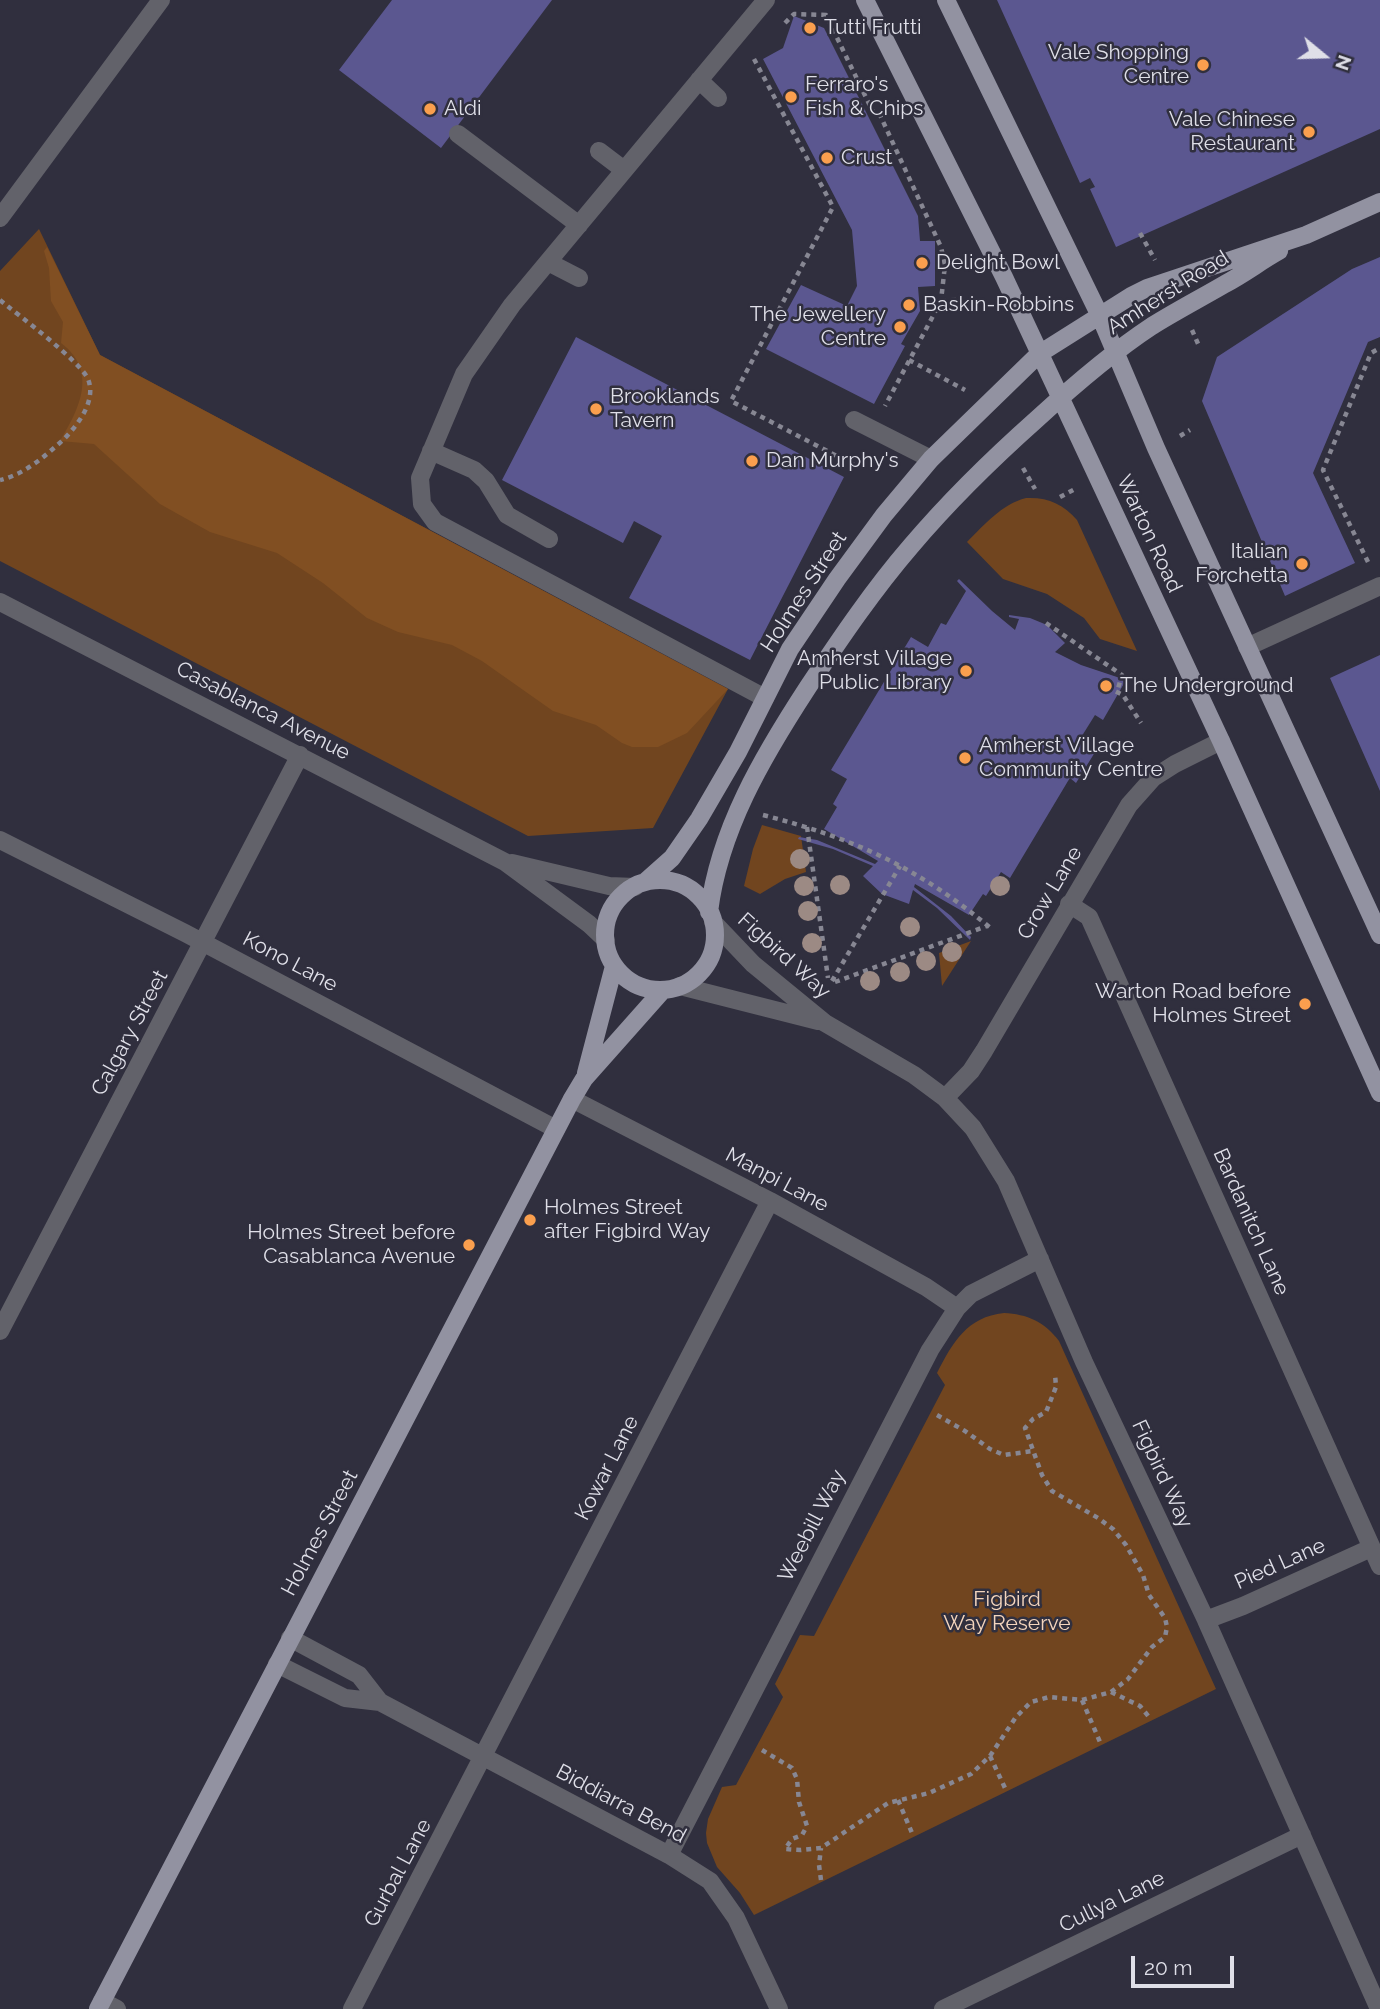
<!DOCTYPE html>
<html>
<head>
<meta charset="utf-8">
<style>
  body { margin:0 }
  #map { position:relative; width:1380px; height:2009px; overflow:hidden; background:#302f3e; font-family:Raleway,sans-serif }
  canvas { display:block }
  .north { position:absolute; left:1289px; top:21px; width:70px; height:70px; -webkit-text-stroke:5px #302f3e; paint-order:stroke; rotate:109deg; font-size:19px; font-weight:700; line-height:28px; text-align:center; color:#dfdfe8 }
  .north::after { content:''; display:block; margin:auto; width:24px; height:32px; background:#dfdfe8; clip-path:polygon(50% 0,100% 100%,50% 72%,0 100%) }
  .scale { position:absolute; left:1131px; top:1956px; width:103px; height:32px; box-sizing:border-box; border:4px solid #dfdfe8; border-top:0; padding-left:9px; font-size:21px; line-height:24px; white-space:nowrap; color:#dfdfe8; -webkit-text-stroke:5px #302f3e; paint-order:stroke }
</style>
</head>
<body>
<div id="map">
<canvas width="1380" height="2009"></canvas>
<div class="north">N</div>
<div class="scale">20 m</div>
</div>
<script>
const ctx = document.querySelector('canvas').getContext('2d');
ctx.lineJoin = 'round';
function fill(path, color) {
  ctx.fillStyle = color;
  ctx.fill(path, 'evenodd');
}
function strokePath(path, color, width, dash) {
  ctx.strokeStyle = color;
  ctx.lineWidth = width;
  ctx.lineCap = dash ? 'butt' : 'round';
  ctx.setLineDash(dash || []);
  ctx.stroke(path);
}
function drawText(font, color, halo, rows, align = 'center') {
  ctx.font = font + ' Raleway,sans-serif';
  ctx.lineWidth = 5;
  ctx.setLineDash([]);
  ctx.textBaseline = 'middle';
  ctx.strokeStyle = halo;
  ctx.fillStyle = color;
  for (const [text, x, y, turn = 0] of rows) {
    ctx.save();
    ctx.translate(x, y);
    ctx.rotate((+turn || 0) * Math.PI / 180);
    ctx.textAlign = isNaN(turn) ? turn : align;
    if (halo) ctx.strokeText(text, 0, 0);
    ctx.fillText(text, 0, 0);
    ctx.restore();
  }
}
fill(new Path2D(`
  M39 229 100 355 728 689 653 828 528 836 0 561V271Z
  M1026 498C1048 497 1063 504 1077 520L1137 651 1100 639 1084 618 1047 594 1003 579 967 542C984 525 1002 504 1026 498Z
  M762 825 801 836 806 872 785 879 760 894 744 886 753 849Z
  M971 941 942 986 939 953Z
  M1004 1313C1027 1314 1045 1322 1059 1341L1216 1689 754 1915 740 1893 717 1867 707 1843 706 1833 708 1819 722 1787 736 1785 783 1697 775 1684 800 1635 814 1636 945 1385 937 1373C953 1342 967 1317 1004 1313Z`), '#71451f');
fill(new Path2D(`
  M47 247 100 355 728 689 687 733 658 747H632L622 743 596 725 553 711 482 661 452 645 398 632 367 618 323 583 277 553 210 532 160 504 94 444 60 441C80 408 98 371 61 343L63 322 51 301 49 268 44 251Z`), '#814f22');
fill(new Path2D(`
  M392 0H552L441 148 339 70Z
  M997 0H1380V129L1116 247 1090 189 1095 187 1090 178 1080 183Z
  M794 16 824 28 918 216 920 241H935V286L918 287 920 311 901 344 905 346 874 404 766 349 801 285 847 306 857 286 852 230 763 59 783 48Z
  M1380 257V337L1368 342 1313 473 1355 563 1285 596 1202 401 1217 357 1352 269Z
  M576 337 844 477 750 660 629 598 662 536 634 521 623 543 502 480Z
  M959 579 992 611 1015 630 1019 619 1009 617V615L1030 618 1047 625 1065 643 1055 652 1081 665 1126 680 1103 720 1095 715 1080 739 1097 749 1076 783 1070 778 1068 781 1010 878 1001 872 986 896 983 894 969 915 915 884 914 887 951 916 971 937 970 940 937 908 913 890 909 904 882 894 863 876 873 866 833 849 798 839 799 837 817 840 875 864 878 861 824 829 837 807 833 804 847 779 831 770 911 637 928 647 941 623 946 625 966 591 957 581Z
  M1380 655V791L1330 678Z`), '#5b5790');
strokePath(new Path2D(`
  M785 23 794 14 826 15 875 116 880 115 941 247 945 265 941 301 885 406
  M754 59 833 207 731 401 856 466
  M1140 233 1155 260
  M1027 266 1044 257
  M0 300C18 315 80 361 88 379 97 401 77 426 63 440 44 457 25 474 0 480
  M941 301 956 300
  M1192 330 1199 346
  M909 360 965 390
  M1180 436 1190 430
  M1023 468 1035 489
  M1060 497 1075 489
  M1368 562 1323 470 1371 353 1380 348
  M1046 623 1122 675 1117 692
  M1107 687 1123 695 1141 723
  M763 815C856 839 919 868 993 930
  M807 827 828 978
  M832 981 900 866
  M835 982 987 926
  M937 1415 965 1431 990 1449 1004 1455 1033 1451
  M1111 1692 1140 1706 1149 1717
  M1082 1700 1100 1742
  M762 1750 792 1768 797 1779 799 1802 807 1826 802 1835 792 1839 785 1849 801 1850 821 1848 888 1803 929 1793 971 1774 990 1756 1016 1717 1031 1702 1049 1697 1082 1700 1111 1692 1128 1679 1152 1647 1165 1637 1167 1627 1165 1618 1149 1595 1143 1575 1126 1545 1113 1529 1098 1518 1052 1491 1042 1475 1025 1428 1033 1419 1046 1412 1056 1387 1055 1374
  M990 1756 1005 1788
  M898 1800 912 1833
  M821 1880 819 1865 821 1848`), '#878793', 4.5, [5, 5]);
strokePath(new Path2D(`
  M699 80 718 98
  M458 134 579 225
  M599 151 624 170
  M0 218 161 0
  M548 262 579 278
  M854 420 931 459
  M431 451 474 470 486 481 507 515 549 539
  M0 602 505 862 589 924 606 940
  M1247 647 1380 586
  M765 698 435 522 422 504 420 478 464 374 512 305 766 0
  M0 840 185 933 556 1129
  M512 863 609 886 635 887
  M1069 904 1089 917 1380 1566
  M713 922 753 964 825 1023 914 1075 945 1098 973 1128 1006 1181 1084 1362 1206 1620 1379 2009
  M680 986 818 1021
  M945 1098 971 1071 984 1051 1129 805 1153 778 1175 764 1221 741
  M572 1099 770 1201 926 1287 957 1308
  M0 1331 300 755
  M1206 1620 1243 1606 1371 1548
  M290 1638 359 1675 380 1702
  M277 1664 345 1698 380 1702 669 1855 710 1881 736 1918 779 2009
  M669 1855 930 1350 957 1308 971 1294 1040 1259
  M102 2001 117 2009
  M352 2009 770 1201
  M943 2009 1302 1835`), '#62626a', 18);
strokePath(new Path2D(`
  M865 0 1004 277 1221 741 1380 1093
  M946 0 1100 316 1156 448 1380 935
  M605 935a55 55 0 1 1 110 0a55 55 0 1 1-110 0Z
  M645 882 672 858 699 819 738 752 790 649 837 579 884 515 931 459 1039 354 1131 296 1147 288 1306 235 1380 202
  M709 912C719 830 763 756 808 687 840 639 873 590 911 546 950 500 992 459 1037 419 1073 386 1111 353 1152 326 1176 311 1201 298 1225 284 1244 274 1261 261 1279 251
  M586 1073 614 966
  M98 2009 572 1099 584 1079 663 990`), '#9292a1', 18);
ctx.fillStyle = '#9c8a84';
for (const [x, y] of [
  [800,859],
  [840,885],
  [804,886],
  [1000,886],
  [808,911],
  [910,927],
  [812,943],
  [952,952],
  [926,961],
  [900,972],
  [870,981]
]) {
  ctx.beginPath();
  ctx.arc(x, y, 10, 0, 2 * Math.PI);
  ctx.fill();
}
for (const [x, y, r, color] of [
  [810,28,7,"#fa9f4e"],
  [1203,65,7,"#fa9f4e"],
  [791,97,7,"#fa9f4e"],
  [430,109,7,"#fa9f4e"],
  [1309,132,7,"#fa9f4e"],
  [827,158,7,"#fa9f4e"],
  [922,263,7,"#fa9f4e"],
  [909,305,7,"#fa9f4e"],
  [900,327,7,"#fa9f4e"],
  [596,409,7,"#fa9f4e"],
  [752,461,7,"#fa9f4e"],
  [1302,564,7,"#fa9f4e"],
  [966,671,7,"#fa9f4e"],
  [1106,686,7,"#fa9f4e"],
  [965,758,7,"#fa9f4e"],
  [1305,1004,7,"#fa9f4e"],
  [530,1220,7,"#fa9f4e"],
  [469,1245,7,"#fa9f4e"]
]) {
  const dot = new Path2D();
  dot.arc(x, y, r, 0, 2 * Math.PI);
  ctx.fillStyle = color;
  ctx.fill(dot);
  strokePath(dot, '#302f3e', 2.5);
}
drawText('21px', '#dfdfe8', '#302f3e', [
  ["Tutti Frutti",824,28],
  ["Vale Shopping",1189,53,"right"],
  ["Centre",1189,77,"right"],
  ["Ferraro's",805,85],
  ["Fish & Chips",805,109],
  ["Aldi",444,109],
  ["Vale Chinese",1295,120,"right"],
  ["Restaurant",1295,144,"right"],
  ["Crust",841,158],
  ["Delight Bowl",936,263],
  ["Baskin-Robbins",923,305],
  ["The Jewellery",886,315,"right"],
  ["Centre",886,339,"right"],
  ["Brooklands",610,397],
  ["Tavern",610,421],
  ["Dan Murphy's",766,461],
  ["Italian",1288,552,"right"],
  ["Forchetta",1288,576,"right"],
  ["Amherst Village",952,659,"right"],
  ["Public Library",952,683,"right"],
  ["The Underground",1120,686],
  ["Amherst Village",979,746],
  ["Community Centre",979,770],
  ["Warton Road before",1291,992,"right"],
  ["Holmes Street",1291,1016,"right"],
  ["Holmes Street",544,1208],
  ["after Figbird Way",544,1232],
  ["Holmes Street before",455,1233,"right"],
  ["Casablanca Avenue",455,1257,"right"]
], 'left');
drawText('21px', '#dfdfe8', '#302f3e', [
  ["Amherst Road",1168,293,-32],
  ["Warton Road",1149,534,65],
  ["Holmes Street",804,592,-57],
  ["Casablanca Avenue",263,711,27],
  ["Crow Lane",1050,893,-59],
  ["Figbird Way",784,956,42],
  ["Kono Lane",290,962,28],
  ["Calgary Street",130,1033,-62],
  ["Manpi Lane",777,1180,28],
  ["Bardanitch Lane",1251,1222,66],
  ["Kowar Lane",607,1468,-63],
  ["Figbird Way",1162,1474,65],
  ["Weebill Way",812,1526,-63],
  ["Holmes Street",320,1533,-62],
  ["Pied Lane",1280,1564,-24],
  ["Biddiarra Bend",621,1804,28],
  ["Gurbal Lane",398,1873,-62],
  ["Cullya Lane",1112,1902,-26]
]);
drawText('21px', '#f4d5bd', '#302f3e', [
  ["Figbird",1007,1600],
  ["Way Reserve",1007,1624]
]);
</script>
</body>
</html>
